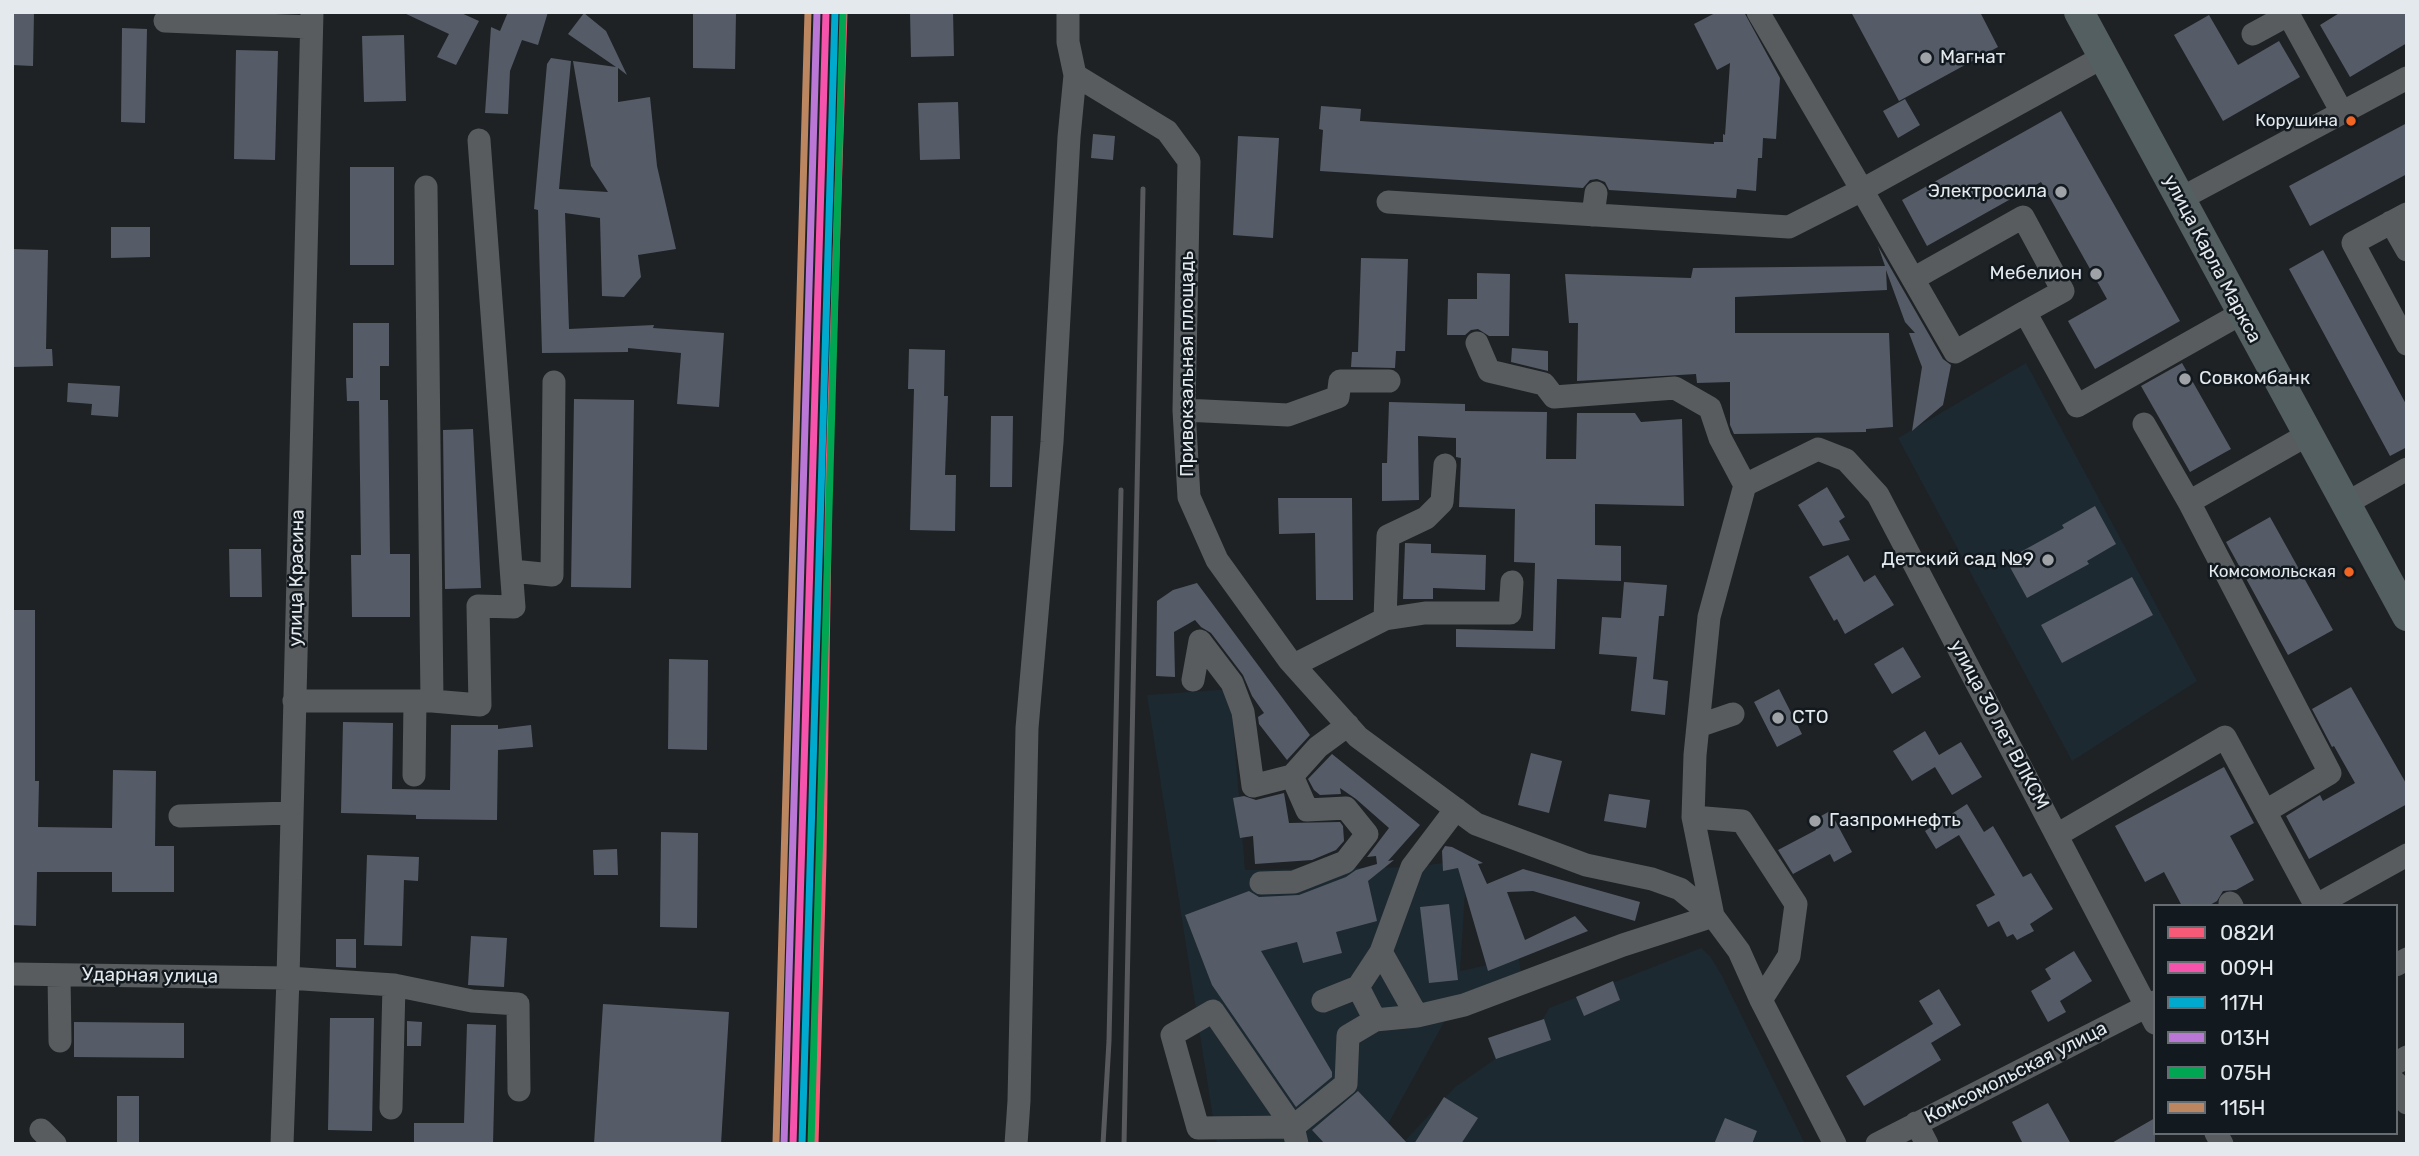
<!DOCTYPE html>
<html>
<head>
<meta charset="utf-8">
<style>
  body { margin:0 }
  #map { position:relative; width:2419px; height:1156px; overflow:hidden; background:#1e2225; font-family:Rubik,sans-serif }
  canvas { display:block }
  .frame { position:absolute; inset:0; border:14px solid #e4e9ed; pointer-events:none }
  .legend { position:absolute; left:2153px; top:904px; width:245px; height:231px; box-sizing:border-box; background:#12191f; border:2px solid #666c71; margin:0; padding:9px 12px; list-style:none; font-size:21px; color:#e4e9ed }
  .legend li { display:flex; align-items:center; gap:14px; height:35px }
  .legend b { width:35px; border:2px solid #666c71 }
</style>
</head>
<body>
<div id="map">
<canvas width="2419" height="1156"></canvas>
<div class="frame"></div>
<ul class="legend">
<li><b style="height:9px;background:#f75a77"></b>082И</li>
<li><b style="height:9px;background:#f653ac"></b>009Н</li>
<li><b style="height:9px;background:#00a9ce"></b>117Н</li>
<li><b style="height:9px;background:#ba77d6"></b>013Н</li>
<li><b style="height:9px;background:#00a651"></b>075Н</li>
<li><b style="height:9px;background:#bb8660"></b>115Н</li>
</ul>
</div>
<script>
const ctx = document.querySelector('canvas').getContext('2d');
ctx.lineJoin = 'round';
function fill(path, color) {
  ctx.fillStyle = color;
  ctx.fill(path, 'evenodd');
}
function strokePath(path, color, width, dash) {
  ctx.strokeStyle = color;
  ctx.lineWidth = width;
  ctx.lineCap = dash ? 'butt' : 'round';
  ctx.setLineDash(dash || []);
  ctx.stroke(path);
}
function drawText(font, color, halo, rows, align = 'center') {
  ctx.font = font + ' Rubik,sans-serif';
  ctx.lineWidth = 5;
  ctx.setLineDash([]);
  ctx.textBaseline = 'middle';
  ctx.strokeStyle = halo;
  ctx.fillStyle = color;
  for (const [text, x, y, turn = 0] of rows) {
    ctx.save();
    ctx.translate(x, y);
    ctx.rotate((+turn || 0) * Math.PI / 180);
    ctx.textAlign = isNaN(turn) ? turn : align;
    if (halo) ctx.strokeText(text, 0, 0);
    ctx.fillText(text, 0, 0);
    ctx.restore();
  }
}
fill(new Path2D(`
  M2026 363 2197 681 2072 761 1898 438Z
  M1230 689 1245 870 1412 867 1467 860 1460 971 1519 958 1522 982 1454 1004 1377 1144H1217L1147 695Z
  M1701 948 1710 956 1722 976 1805 1144H1402L1455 1087 1495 1059 1488 1038 1543 1019 1549 1008Z`), '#1c2931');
fill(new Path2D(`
  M12 12H34L33 66 12 65Z
  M402 12H459L479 21 456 65 437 57 449 34Z
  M508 12H548L538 45 522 40 510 71 508 114 485 113 491 27 500 31Z
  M693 12H736L735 69 693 68Z
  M910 12H953L954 56 911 57Z
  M1717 12H1744L1780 78 1776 139 1763 138 1762 158H1758L1756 191 1737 189 1736 198 1609 190 1605 182 1597 179 1590 180 1583 188 1320 171 1323 130 1319 129 1321 106 1361 109 1360 121 1714 144V142H1723V134L1725 135 1730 63 1717 70 1694 24Z
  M1851 12H1980L1998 47 1899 101Z
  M2341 12H2407V43L2350 77 2320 25Z
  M584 13 606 31 627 75 618 68V102L650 97 657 166 676 249 638 255 641 277 624 297 602 296 600 218 565 213 569 329 654 325 653 328 724 333 719 407 677 404 681 353 628 348V352L542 353 538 210 534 209 547 64 551 58 571 61 559 189 608 192 591 166 573 61 616 67 568 34Z
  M2209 15 2238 65 2279 41 2300 77 2223 121 2174 35Z
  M122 28 147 29 145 123 121 122Z
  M404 35 406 101 364 102 362 36Z
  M236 50 278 51 275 160 234 159Z
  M1905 99 1920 125 1898 138 1883 111Z
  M958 102 960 159 920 160 918 103Z
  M2061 111 2180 321 2095 369 2068 321 2107 299 2041 182 1927 246 1902 200Z
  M2407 123V174L2310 226 2289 186Z
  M1093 134 1115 136 1113 160 1091 158Z
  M1238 136 1279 138 1273 238 1233 235Z
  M350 167H394V265H350Z
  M111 227H150V257L111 258Z
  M1878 246 1943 359 1951 365 1943 405 1912 431 1922 367 1909 333H1915L1905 322 1886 270 1887 290 1735 297V333H1889L1893 427 1866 429V432L1734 434 1730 425V382L1697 383 1696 374 1577 381 1578 323H1569L1565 274 1691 278 1693 268 1885 266Z
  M12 249 48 250 46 349H52L53 366 12 367Z
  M2323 250 2407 406V447L2390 456 2289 269Z
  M1361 258 1408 259 1405 351H1396L1395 368 1351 367 1352 352H1358Z
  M1477 273 1510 274 1509 336H1489L1478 329 1471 330 1465 335H1447L1448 299H1477Z
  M353 323H389V366H380V400H388L390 554H410V617H352L351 555H361L359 401H347L346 378H353Z
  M1512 348 1548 351V371L1511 362Z
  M909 349 945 350 944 396H948L945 475H956L955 531 910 530 914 389H908Z
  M2182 363 2231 449 2190 472 2141 386Z
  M68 383 120 386 118 417 91 415 92 404 67 402Z
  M574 399 634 400 631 588 571 587Z
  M1389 402 1465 404V411L1547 412 1546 459H1576L1577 413H1635L1641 422 1682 419 1684 506 1595 504V545L1621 546V581L1557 579 1555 649 1456 647V629L1533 631 1535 563 1514 562 1515 509 1459 507 1461 458 1456 457V438L1418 436 1419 500 1382 501V463H1387Z
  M991 416H1013L1012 487H990Z
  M473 429 481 588 445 589 443 430Z
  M1827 487 1845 517 1839 521 1850 540 1823 546 1798 505Z
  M1278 498H1352L1353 600H1316L1315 533 1279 534Z
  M2095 506 2116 544 2087 561 2089 564 2027 598 2006 560 2064 528 2062 525Z
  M2270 517 2333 630 2288 655 2226 542Z
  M1405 543 1431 544V553L1486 555 1485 590 1433 588V599H1403Z
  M229 549H261L262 597H230Z
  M1848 555 1864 582 1875 575 1894 605 1845 634 1837 619 1834 621 1809 577Z
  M2132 577 2153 615 2062 663 2041 625Z
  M1624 582 1667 585 1664 616H1659L1653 679 1668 681 1665 715 1631 711 1637 657 1599 654 1602 617 1621 618Z
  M1197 583 1310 735 1287 760 1259 724 1258 717 1264 713 1252 696 1243 675 1211 633 1201 627 1195 620 1174 632 1175 677 1156 676 1157 601 1173 590Z
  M12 610H35V781H39L38 827 112 828 113 770 156 771 155 846H174V892H112V872H37L36 926 12 925Z
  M1903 647 1921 677 1892 694 1874 664Z
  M669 659 708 660 707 750 668 749Z
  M2351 687 2407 785V804L2309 859 2286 816 2320 795 2323 801 2355 783 2334 746 2332 747 2312 709Z
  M1779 689 1802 734 1777 747 1754 702Z
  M343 722 393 723 392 789 450 790 451 725H498V729L531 725 533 747 498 750 497 820 416 819V815L341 813Z
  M1925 731 1939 755 1961 742 1982 777 1952 795 1935 767 1912 781 1893 751Z
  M1531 753 1562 761 1549 813 1518 805Z
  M1332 754 1420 825 1388 861 1394 860 1368 881 1377 921 1336 932 1342 953 1303 963 1297 942 1261 951 1332 1072V1077L1296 1107 1212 985 1185 915 1249 891 1259 897 1299 895 1346 877 1356 870 1377 864 1376 856 1367 857 1389 828 1356 799 1340 788 1341 794 1320 795 1314 790 1308 779Z
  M2224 767 2254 823 2230 836 2254 880 2236 890 2223 891 2217 901 2208 906H2182L2164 872 2145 882 2115 826Z
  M1284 793 1289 823 1340 822 1343 826 1344 841 1336 850 1312 860 1255 864 1253 836 1240 838 1233 798 1244 796 1256 800Z
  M1609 794 1650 800 1646 828 1604 821Z
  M1967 804 1984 832 1993 826 2023 877 2031 873 2053 909 2030 924 2034 931 2017 940 2013 934 2007 937 1999 921 1988 927 1976 905 1995 895 1959 835 1936 849 1925 831Z
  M1830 811 1852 852 1834 862 1830 854 1793 874 1778 850 1816 830 1812 821Z
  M661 832 698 833 697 928 660 927Z
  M1445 846 1452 847 1483 863 1478 864 1487 884 1523 869 1640 902 1635 921 1533 891 1507 892 1525 940 1575 916 1588 931 1488 971 1458 868 1443 871 1442 851Z
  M617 849 618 875H594L593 850Z
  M367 855 419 857 418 881 404 880 402 946 364 945Z
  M1449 904 1458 980 1429 983 1420 907Z
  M471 936 507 938 504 987 468 985Z
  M336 939H356V968L336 967Z
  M2074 951 2092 981 2060 1001 2066 1012 2048 1022 2031 991 2051 979 2045 969Z
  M1613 981 1620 1000 1584 1016 1576 997Z
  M1939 989 1961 1025 1931 1043 1941 1060 1864 1106 1846 1076 1933 1024 1919 1001Z
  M603 1004 729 1012 721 1144H594Z
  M330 1018H374L372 1131 328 1130Z
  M1544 1019 1551 1040 1496 1059 1488 1038Z
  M407 1021 422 1022 421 1046H407Z
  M74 1022 184 1023V1058L74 1057Z
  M467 1024 496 1025 493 1144H414V1123H464Z
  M1358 1091 1408 1144H1325L1312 1130Z
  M117 1096H139V1144H117Z
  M1444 1097 1478 1118 1461 1144H1414Z
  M2048 1103 2071 1144H2023L2012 1122Z
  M1725 1118 1757 1131 1752 1144H1714Z
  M2155 1118V1144H2110Z`), '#555c67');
strokePath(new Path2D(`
  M1068 12V42L1075 75 1167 131 1189 161 1184 410 1189 497 1217 560 1289 660 1358 737 1476 824 1586 865 1652 879 1680 889 1713 916
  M2287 12 2338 105 2344 112
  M165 21 311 27
  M2253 34 2288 15
  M2103 57 1862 190 1913 279 2023 217 2063 291 2025 312 2077 406 2242 313
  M2180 199 2407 78
  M1388 202 1789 227 1862 190 1758 12
  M2407 214 2353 243 2407 344
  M1593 215 1596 193
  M2391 222 2407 250
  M1913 279 1955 352 2025 312
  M1477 343 1489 371 1544 384 1554 397 1675 388 1710 408 1720 438 1745 485
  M1184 410 1288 415 1338 397 1340 381H1389
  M2144 424 2189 502
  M2345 504 2407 469
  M512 571 552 575 554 382
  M1385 619 1425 613H1510L1512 582
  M1294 665 1385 619 1388 536 1426 518 1442 502 1445 465
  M1193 680 1200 641 1232 683 1243 712 1253 786 1292 776
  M294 701H432L426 187
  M432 701 480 705 478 606 514 607 479 140
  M1698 726 1733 714
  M414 775 415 701
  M1456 809 1412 867 1381 952 1358 987 1375 1020 1417 1016 1464 1005 1623 945 1713 916
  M2266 811 2330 773 2189 502 2307 435
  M180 816 292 813
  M1693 817 1742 821 1796 904 1789 956 1761 1000
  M2057 835 2225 737 2316 906
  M1261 883 1294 882 1345 862 1367 834 1346 808 1307 810 1292 776 1318 747 1348 725
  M2230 903 2232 906
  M2315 906 2407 855
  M1381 952 1417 1016
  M2396 965 2407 959
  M12 974 288 978 394 985 391 1108
  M59 975 60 1041
  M394 985 472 1001 518 1004 519 1090
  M1323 1001 1358 987
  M1213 1011 1293 1127 1198 1128 1172 1035Z
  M2396 1063 2407 1057
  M2396 1083 2407 1103
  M1916 1123 1927 1144
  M41 1130 55 1144
  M2216 1133 2222 1144
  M282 1144 288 978 312 12
  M1016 1144 1019 1101 1027 728 1052 442 1069 137 1075 75
  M1297 1144 1293 1127 1346 1084 1348 1036 1375 1020
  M1835 1144 1761 1000 1739 951 1713 916 1693 817 1695 755 1709 617 1745 485 1818 449 1846 460 1878 495 2155 1023
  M1877 1144 2155 1002`), '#595c5e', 23);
strokePath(new Path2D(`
  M2079 12 2407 616`), '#545f62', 30);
strokePath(new Path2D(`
  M1103 1144 1109 1041 1121 490
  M1124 1144 1143 189`), '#57595c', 5);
strokePath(new Path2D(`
  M815 1144 823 857 829 470 844 12`), '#f75a77', 7);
strokePath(new Path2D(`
  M793 1144 826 12`), '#f653ac', 7);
strokePath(new Path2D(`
  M802 1144 835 12`), '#00a9ce', 7);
strokePath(new Path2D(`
  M784 1144 817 12`), '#ba77d6', 7);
strokePath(new Path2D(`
  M811 1144 843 13`), '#00a651', 7);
strokePath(new Path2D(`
  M776 1143 808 12`), '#bb8660', 7);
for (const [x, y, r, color] of [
  [1926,58,7,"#9fa3a7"],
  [2351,121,6,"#f26522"],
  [2061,192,7,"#9fa3a7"],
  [2096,274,7,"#9fa3a7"],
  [2185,379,7,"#9fa3a7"],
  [2048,560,7,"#9fa3a7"],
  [2349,572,6,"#f26522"],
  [1778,718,7,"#9fa3a7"],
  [1815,821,7,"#9fa3a7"]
]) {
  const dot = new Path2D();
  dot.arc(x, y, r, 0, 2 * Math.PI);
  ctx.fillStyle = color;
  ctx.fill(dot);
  strokePath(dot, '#12191f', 2.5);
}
drawText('17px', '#e4e9ed', '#12191f', [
  ["Корушина",2338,121],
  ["Комсомольская",2336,572]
], 'right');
drawText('19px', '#e4e9ed', '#12191f', [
  ["Магнат",1940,58],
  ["Электросила",2047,192,"right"],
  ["Мебелион",2082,274,"right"],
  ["Совкомбанк",2199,379],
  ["Детский сад №9",2034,560,"right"],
  ["СТО",1792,718],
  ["Газпромнефть",1829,821]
], 'left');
drawText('19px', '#e4e9ed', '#12191f', [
  ["улица Карла Маркса",2212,259,62],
  ["Привокзальная площадь",1188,364,-90],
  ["улица Красина",297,578,-89],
  ["улица 30 лет ВЛКСМ",1999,725,62],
  ["Ударная улица",150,976,1],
  ["Комсомольская улица",2016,1073,-27]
]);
</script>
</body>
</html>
